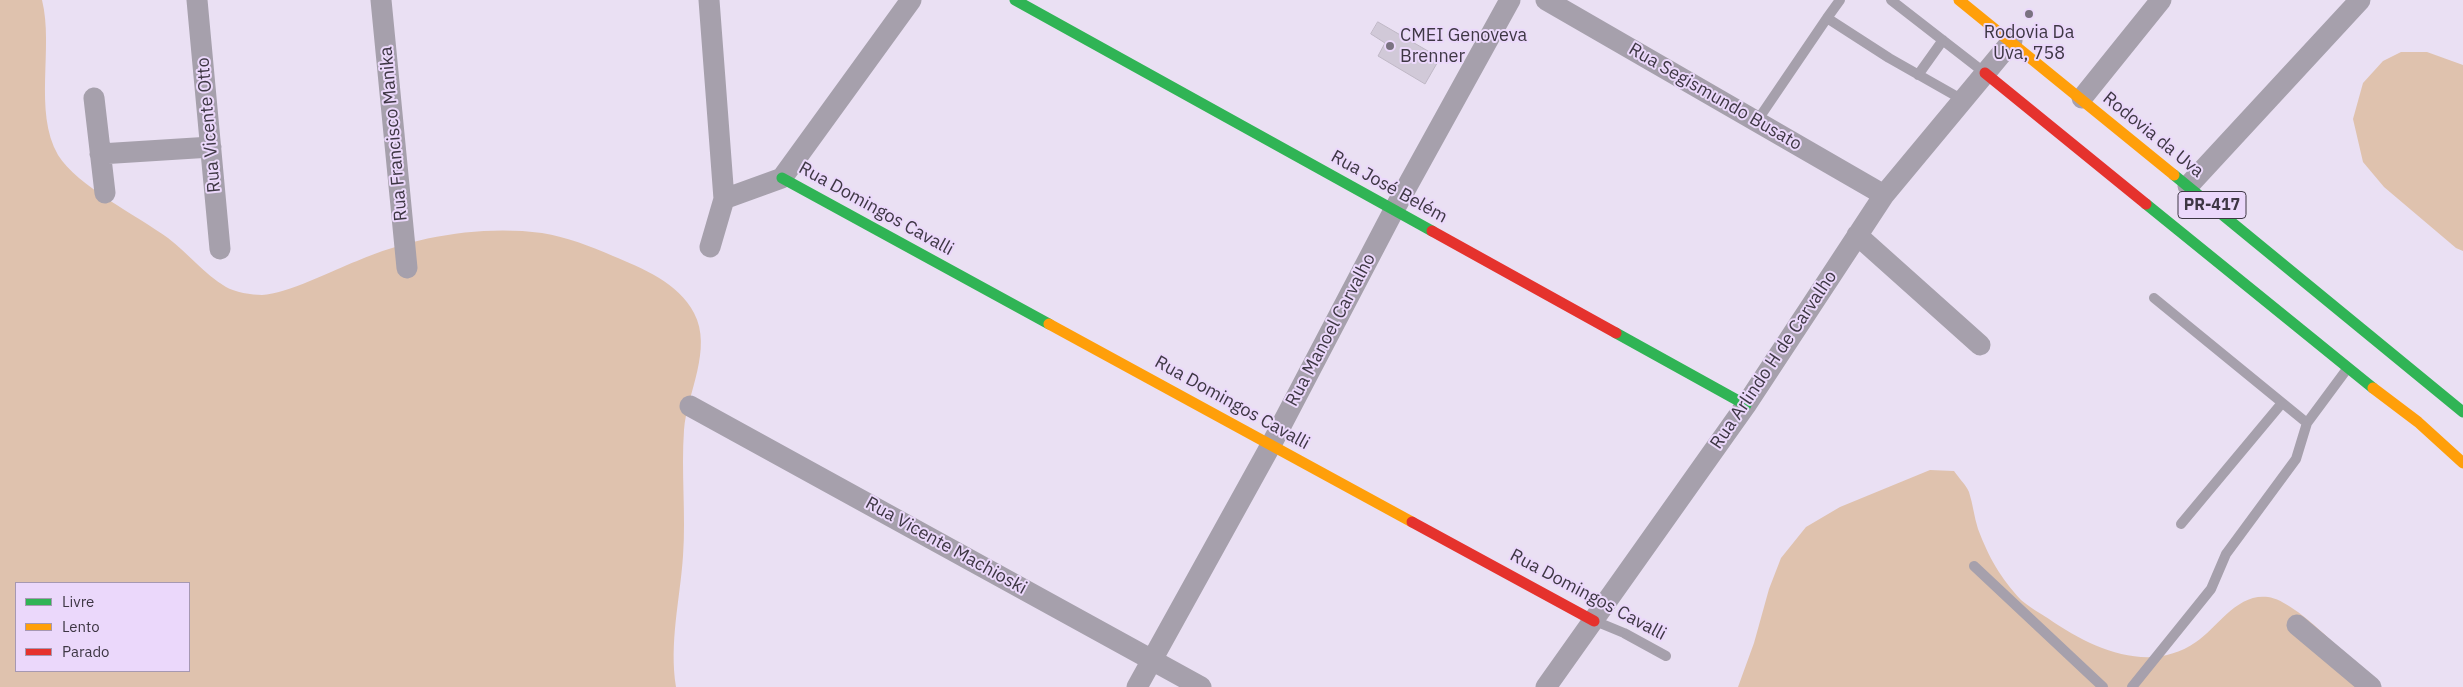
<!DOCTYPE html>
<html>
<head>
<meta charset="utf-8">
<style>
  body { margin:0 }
  #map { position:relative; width:2463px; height:687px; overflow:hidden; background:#eae0f3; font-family:"IBM Plex Sans",sans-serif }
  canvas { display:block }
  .legend { position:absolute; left:15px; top:582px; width:175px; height:90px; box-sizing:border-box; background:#ebd8fb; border:1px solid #a698b2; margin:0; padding:6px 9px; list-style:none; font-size:15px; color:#3e3744 }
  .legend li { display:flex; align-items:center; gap:10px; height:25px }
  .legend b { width:25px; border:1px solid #a698b2 }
</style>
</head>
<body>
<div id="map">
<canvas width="2463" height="687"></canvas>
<ul class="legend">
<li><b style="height:6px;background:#30b455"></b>Livre</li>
<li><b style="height:6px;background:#ff9f0a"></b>Lento</li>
<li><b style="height:6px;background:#e5322d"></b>Parado</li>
</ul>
</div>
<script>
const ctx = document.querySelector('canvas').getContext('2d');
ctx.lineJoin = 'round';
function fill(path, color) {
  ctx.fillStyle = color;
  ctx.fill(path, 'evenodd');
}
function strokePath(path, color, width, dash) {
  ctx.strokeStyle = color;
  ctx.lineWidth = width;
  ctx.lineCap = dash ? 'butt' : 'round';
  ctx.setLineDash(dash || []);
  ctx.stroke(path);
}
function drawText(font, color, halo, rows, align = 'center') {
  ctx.font = font + ' "IBM Plex Sans",sans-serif';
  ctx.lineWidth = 4;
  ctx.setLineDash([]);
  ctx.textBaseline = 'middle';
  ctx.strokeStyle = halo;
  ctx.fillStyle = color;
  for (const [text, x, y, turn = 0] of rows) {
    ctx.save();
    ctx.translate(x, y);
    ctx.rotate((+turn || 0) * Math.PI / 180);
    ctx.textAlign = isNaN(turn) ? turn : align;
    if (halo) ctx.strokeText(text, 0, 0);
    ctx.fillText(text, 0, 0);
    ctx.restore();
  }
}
fill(new Path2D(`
  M0 0H42C54 48 33 111 58 155 77 186 138 216 168 238 188 253 204 274 226 287 234 292 252 295 262 295 287 294 333 270 357 261 413 237 480 225 542 233 567 237 590 246 613 256 642 268 679 283 694 313 713 349 687 393 684 430 681 472 686 514 683 556 680 600 669 643 676 687H0ZM16 583H189V671H16Z
  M2401 52H2427L2463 65V251L2456 248 2384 187 2363 162 2353 119 2363 83 2383 61Z
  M1930 470 1954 471C1958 477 1966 485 1969 492 1973 504 1974 517 1978 529 1989 558 2000 577 2021 600 2029 607 2040 613 2049 619 2091 648 2149 675 2196 642 2218 627 2237 593 2268 597 2298 601 2355 665 2378 687H1738L1754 643 1769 589 1781 558 1806 527 1840 507Z`), '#dfc2ae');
const building = new Path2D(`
  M1378 22 1440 58 1425 84 1378 56 1385 43 1371 34Z`);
fill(building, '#d1c9d8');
strokePath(building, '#bfb7c5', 1);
strokePath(new Path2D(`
  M1840 0 1827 18 1889 58 1963 100
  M1891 0 1985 73
  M1918 75 1943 40
  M1757 121 1827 18
  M2154 298 2307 423
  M2181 524 2282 403
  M1974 566 2103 687
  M1595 621 1624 633 1666 656
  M2132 687 2211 589 2226 554 2296 459 2307 423 2347 369`), '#a6a0ac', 10);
strokePath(new Path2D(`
  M197 0 220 249
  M381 0 407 268
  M709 0 724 199 710 247
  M1546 0 1884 195
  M94 98 105 193
  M2082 98 2161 0
  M100 154 211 147
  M2188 186 2360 0
  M724 199 782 178 911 0
  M1857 235 1980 345
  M690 406 1201 687
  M2297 625 2371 687
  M1137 687 1271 445 1394 210 1510 0
  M1546 687 1746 405 1884 195 2012 41`), '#a6a0ac', 21);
strokePath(new Path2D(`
  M1015 0 1432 231
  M2174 175 2463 412
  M782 178 1049 324
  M2146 204 2373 388
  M1616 333 1746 405`), '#30b455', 11);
strokePath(new Path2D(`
  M1959 0 2174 175
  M1049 324 1412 522
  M2373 388 2418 422 2463 463`), '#ff9f0a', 11);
strokePath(new Path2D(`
  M1985 73 2146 204
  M1432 231 1616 333
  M1412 522 1594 621`), '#e5322d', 11);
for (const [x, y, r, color] of [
  [2029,14,5,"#7a7281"],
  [1390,46,5,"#7a7281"]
]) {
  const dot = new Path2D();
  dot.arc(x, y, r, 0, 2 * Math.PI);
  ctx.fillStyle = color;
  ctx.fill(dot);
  strokePath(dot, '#ebd8fb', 2);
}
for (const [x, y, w] of [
  [2212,205,68]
]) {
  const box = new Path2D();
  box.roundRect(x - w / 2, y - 13.5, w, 27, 4);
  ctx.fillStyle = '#ebd8fb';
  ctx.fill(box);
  strokePath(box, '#3e3744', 1);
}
drawText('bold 16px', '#3e3744', null, [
  ["PR-417",2212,205]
]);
drawText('18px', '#3e3744', '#ebd8fb', [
  ["Rodovia Da",2029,33],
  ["Uva, 758",2029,54],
  ["CMEI Genoveva",1400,36,"left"],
  ["Brenner",1400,57,"left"]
]);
drawText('18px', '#3e3744', '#ebd8fb', [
  ["Rua Segismundo Busato",1715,97,30],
  ["Rua Vicente Otto",209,125,-95],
  ["Rua Francisco Manika",394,134,-95],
  ["Rodovia da Uva",2153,135,39],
  ["Rua José Belém",1389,187,29],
  ["Rua Domingos Cavalli",876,209,29],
  ["Rua Manoel Carvalho",1331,330,-62],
  ["Rua Arlindo H de Carvalho",1774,360,-56],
  ["Rua Domingos Cavalli",1232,403,29],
  ["Rua Vicente Machioski",946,546,29],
  ["Rua Domingos Cavalli",1588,595,28]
]);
</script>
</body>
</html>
